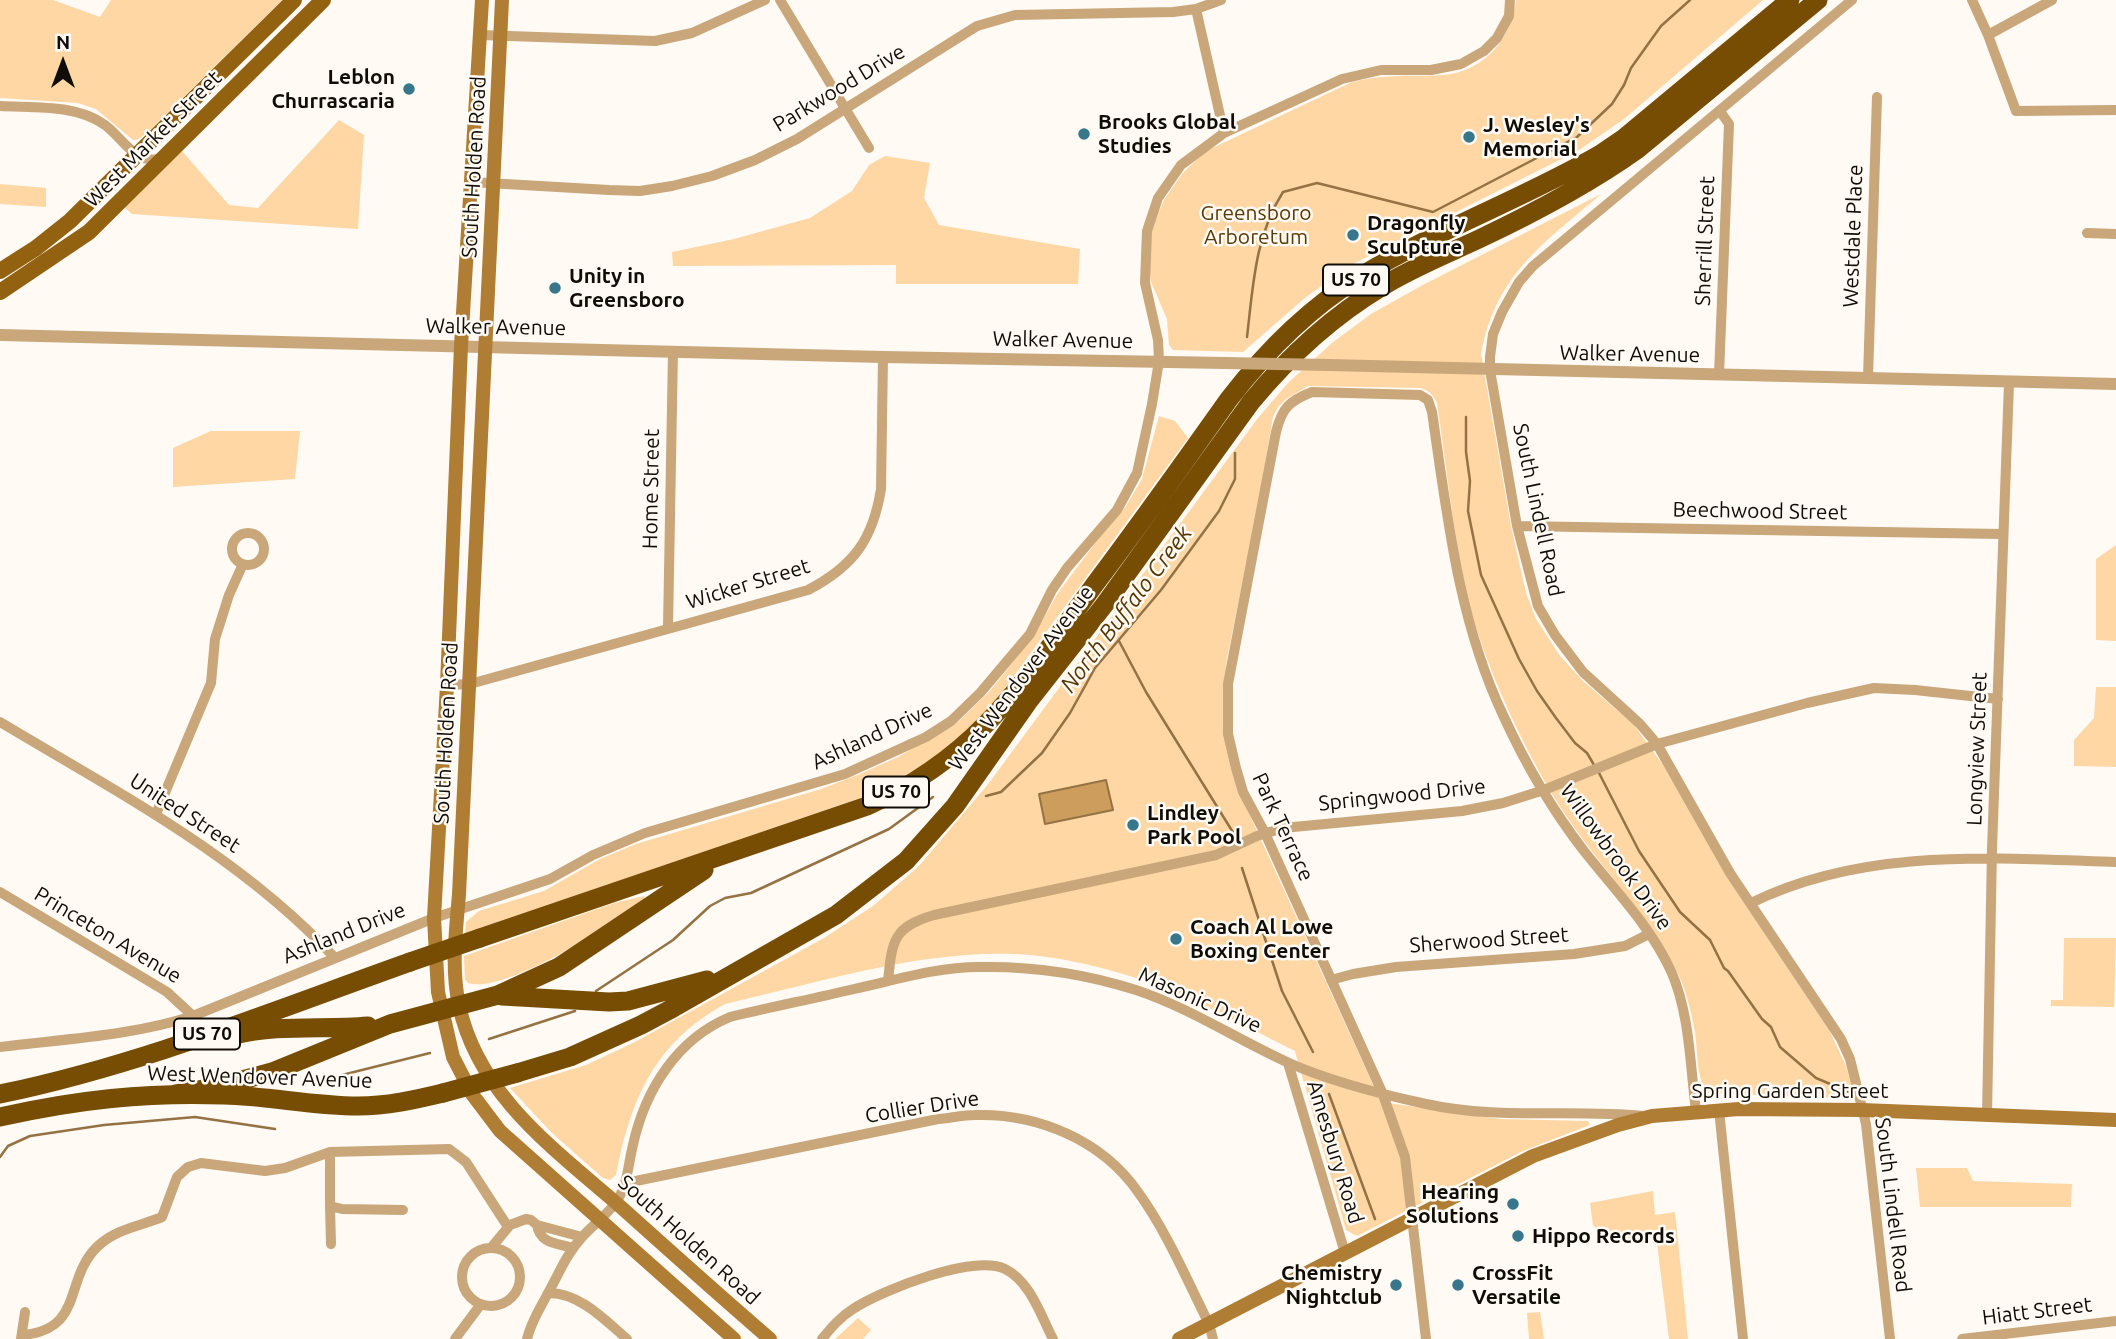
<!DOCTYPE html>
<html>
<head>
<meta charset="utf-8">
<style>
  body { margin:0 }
  #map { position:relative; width:2116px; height:1339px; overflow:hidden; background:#fffaf4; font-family:Ubuntu,sans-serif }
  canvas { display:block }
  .north { position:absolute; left:28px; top:28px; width:70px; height:70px; -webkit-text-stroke:5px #fffaf4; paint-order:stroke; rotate:0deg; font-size:19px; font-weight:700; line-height:28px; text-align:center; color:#100c07 }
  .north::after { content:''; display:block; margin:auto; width:24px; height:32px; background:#100c07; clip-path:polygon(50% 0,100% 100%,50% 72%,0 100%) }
</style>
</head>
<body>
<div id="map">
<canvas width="2116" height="1339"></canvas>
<div class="north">N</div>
</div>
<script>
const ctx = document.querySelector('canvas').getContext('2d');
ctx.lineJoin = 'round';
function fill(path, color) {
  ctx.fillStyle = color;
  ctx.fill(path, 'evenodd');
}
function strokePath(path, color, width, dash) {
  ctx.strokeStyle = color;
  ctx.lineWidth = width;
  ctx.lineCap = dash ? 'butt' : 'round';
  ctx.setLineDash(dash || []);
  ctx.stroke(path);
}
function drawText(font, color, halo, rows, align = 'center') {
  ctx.font = font + ' Ubuntu,sans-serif';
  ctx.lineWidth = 5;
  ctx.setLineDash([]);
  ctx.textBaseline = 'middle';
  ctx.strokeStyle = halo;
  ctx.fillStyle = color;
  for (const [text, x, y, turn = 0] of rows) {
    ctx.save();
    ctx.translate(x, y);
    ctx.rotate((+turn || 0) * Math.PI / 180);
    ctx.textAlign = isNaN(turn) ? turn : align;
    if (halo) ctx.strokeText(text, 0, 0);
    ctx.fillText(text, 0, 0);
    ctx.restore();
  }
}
fill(new Path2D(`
  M0 0H53L100 17 111 0H282L151 129 139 139 133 140 96 109 78 103 0 98Z
  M1516 0H1763L1624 119 1579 150 1351 265 1306 297 1243 352 1173 350 1169 345 1167 319 1151 282 1149 264 1152 228 1164 200 1182 174 1204 152 1352 82C1368 78 1384 76 1400 76 1420 75 1445 78 1465 70 1494 59 1513 30 1516 0Z
  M339 120 364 135 358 229 132 214 124 207 182 151 229 205 258 208Z
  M885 156 930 163 924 198 939 225 1080 249 1078 284H896V265L673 266 672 252 734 239 810 218 852 191 869 165Z
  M0 184 46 188V207L0 204Z
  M1601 194C1543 244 1496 274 1481 354L1511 526 1526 593 1536 619 1560 656 1583 681 1634 725 1663 765 1734 887 1829 1030 1846 1066 1852 1087 1846 1095 1839 1098 1707 1093C1696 1076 1698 1052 1695 1032 1691 1010 1685 985 1674 966 1642 907 1593 859 1557 802 1520 742 1478 651 1464 582 1452 523 1446 463 1437 403 1433 395 1430 391 1421 388L1308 386 1286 399 1278 407 1273 417 1256 517 1227 658 1223 698 1224 733 1241 796 1381 1102 1501 1119 1588 1121 1590 1125 1523 1151 1357 1236 1346 1230 1295 1051C1243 1025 1192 996 1136 978 1099 966 1052 955 1012 954 917 951 817 983 725 1004 654 1043 631 1099 616 1175L610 1180 603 1178 552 1133 510 1088 586 1065 633 1043 824 938 873 906 919 866 989 783 1258 418 1288 383 1332 343 1371 314 1421 286Z
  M1159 416 1175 421 1188 438 1003 691 981 718 926 764 863 797 465 934 466 922 479 911 544 891 600 859 636 844 821 789 860 774 898 757 960 720 990 691 1032 638 1058 593 1102 534 1126 506 1142 479Z
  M211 431H300L295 479 173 487V448Z
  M2116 545V641L2096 640V559Z
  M2096 687H2116V767L2074 766V740L2094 718Z
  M644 896 647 903C613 923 504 995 468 983L465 979 464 956 614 903Z
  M2064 938H2116L2114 1007 2051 1006V1000H2063Z
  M1916 1168H1967L1973 1181 2072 1184 2071 1207H1920Z
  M1653 1191 1655 1215 1675 1212 1688 1339H1669L1656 1236 1610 1245 1593 1225 1590 1203Z
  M1540 1312 1544 1339H1529L1527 1313Z
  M858 1318 871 1330 863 1339H835Z`), '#fed7a4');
const water = new Path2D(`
  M1106 780 1113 810 1045 824 1039 794Z`);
fill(water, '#cc9d5d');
strokePath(water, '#947243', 2);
strokePath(new Path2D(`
  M1247 337C1253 286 1255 236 1283 192L1317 183 1433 212 1577 137 1612 104 1624 85 1631 68 1661 26 1690 0
  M1466 417V452L1470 481 1468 511 1481 575 1519 659 1537 691 1556 718 1575 743 1587 753 1594 765
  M1119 641 1146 692 1234 834
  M1598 771 1639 851 1680 912 1710 940 1724 968 1728 971 1762 1019 1771 1027 1780 1047 1816 1078 1849 1092
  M986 796 1001 792 1042 753 1070 713 1095 668 1161 590 1219 511 1235 479V453
  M1242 868 1282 991 1313 1052
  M596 991 673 940 710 906 725 898 751 893 889 829 933 797
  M489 1039 575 1011
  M326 1079 430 1053
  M1329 1094 1375 1219
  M0 1157 8 1146 30 1136 104 1125 195 1117 275 1129`), '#947243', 2.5);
strokePath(new Path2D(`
  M780 0 869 148
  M1852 0 1533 266 1519 282 1502 312 1493 334 1490 357V370L1517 526 1538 606 1555 635 1583 672 1640 724 1657 744 1730 873 1841 1039 1850 1059 1866 1124 1890 1339
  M1972 0 1988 35 2016 111 2116 110
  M1196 9 1224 133
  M480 35 655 41 692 33 765 0
  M1988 35 2052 0
  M0 106C34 108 76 104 105 125 124 139 135 166 162 158
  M471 182 609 190 640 191 672 186 712 176 755 160 797 139 977 26 1015 15 1173 12 1196 9 1221 0
  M2087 233 2116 234
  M1719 375 1729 124 1720 111
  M1868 377 1877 97
  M1517 526 2002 534
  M232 549a16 16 0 1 1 32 0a16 16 0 1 1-32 0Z
  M668 627 673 351
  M447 685 470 684 808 590C854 566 873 539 881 489L883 357
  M0 722C117 792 240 856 334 957
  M156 814 211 683 215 639 229 595 243 564
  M0 892 167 992 193 1016
  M1751 903C1864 847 1995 858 2116 862
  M1331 980 1353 974 1396 967 1574 954 1625 946 1649 934
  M888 981C892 941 893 927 934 915L1216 855 1257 836 1283 828 1462 811 1503 803 1544 790 1657 744 1807 703 1874 688 1915 690 1998 699
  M0 1047C64 1039 131 1036 193 1016L434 918 550 879 593 855 645 833 845 774 926 737 951 721 980 693 1030 634 1052 590 1067 568 1117 510 1137 473 1152 404 1159 361 1158 340 1145 283 1147 231 1158 198 1181 165 1224 133 1342 79 1381 70H1431L1461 64 1484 51 1497 38 1509 16 1510 0
  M1288 1063 1345 1253
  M1719 1110 1743 1339
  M1987 1116 1992 849 2009 383
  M330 1152V1206L342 1209 403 1210
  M626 1183 938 1119C950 1118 963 1115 975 1115 1037 1113 1102 1140 1138 1192 1167 1232 1187 1280 1209 1324L1213 1339
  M330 1206 331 1244
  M537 1225C540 1244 557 1243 573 1248
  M462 1277a29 29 0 1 1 58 0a29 29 0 1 1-58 0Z
  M491 1248 510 1225 526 1219 531 1220 537 1225 582 1237
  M549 1293C580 1293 605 1320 627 1339
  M22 1335C85 1330 63 1279 98 1246 116 1229 140 1226 162 1217L177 1177 188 1167 201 1163 265 1171 285 1168 330 1152 449 1149 466 1162 508 1227
  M21 1339 25 1312
  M455 1339 481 1304
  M527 1339C531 1322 539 1310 547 1295 559 1274 566 1254 583 1236 594 1224 608 1214 617 1201 628 1184 628 1164 633 1145 645 1090 677 1039 730 1017 771 1007 812 999 854 989 895 980 937 967 979 967 1031 966 1086 974 1136 990 1190 1008 1238 1040 1289 1063 1332 1082 1380 1094 1426 1104 1498 1120 1570 1109 1643 1116
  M822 1339C831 1328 840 1317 853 1309 882 1290 973 1254 1005 1269 1030 1281 1041 1316 1053 1339
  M1426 1339 1405 1157 1382 1092 1265 833 1243 792 1236 768 1228 734V684L1276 432C1282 408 1289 401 1312 392L1420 395 1428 400 1432 412C1447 514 1458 620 1503 715 1524 761 1553 811 1584 851 1614 889 1651 927 1671 971 1690 1014 1690 1066 1696 1111
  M1962 1339 2116 1321`), '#c9a77b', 10);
strokePath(new Path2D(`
  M0 335 883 357 1225 363
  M1329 365 2116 384`), '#c9a77b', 12);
strokePath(new Path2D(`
  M482 0 461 346 447 685 434 918 438 992 453 1057 472 1094 500 1131 734 1339
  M502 0 459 894C456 931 451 968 459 1005 478 1096 557 1151 622 1208 671 1252 720 1296 770 1339
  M1179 1339 1533 1156 1618 1125 1652 1116 1739 1109 1862 1110 2116 1120`), '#af7d34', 14);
strokePath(new Path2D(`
  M0 271 36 248 70 221 294 0
  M0 292 89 232 323 0`), '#936211', 16);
strokePath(new Path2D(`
  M480 938 867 806C979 757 1026 679 1095 584 1141 523 1185 461 1229 399 1266 351 1309 308 1361 276 1437 230 1522 199 1599 155L1624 138 1790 0
  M502 996 609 1002 628 1001 707 980
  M234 1035C279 1024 323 1030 368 1026
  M517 1073 570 1057 641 1025 673 1008 836 915 906 861 955 806 1028 702 1105 604 1251 402C1289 356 1331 317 1383 286 1414 267 1447 254 1479 239 1534 213 1589 184 1638 149L1818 0
  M0 1094C141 1065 275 1010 410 962
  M175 1094 220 1086 272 1072 390 1024 498 995 559 967 704 870
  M0 1117C76 1100 146 1092 224 1095 269 1096 313 1106 358 1106 387 1106 414 1100 443 1093`), '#764d03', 19);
strokePath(new Path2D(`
  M1225 363 1329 365`), '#c9a77b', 12);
strokePath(new Path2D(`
  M410 962 480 938
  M443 1093 517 1073`), '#764d03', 19);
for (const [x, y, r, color] of [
  [409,89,7,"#38768b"],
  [1084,134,7,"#38768b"],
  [1469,137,7,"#38768b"],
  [1353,235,7,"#38768b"],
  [555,288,7,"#38768b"],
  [1133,825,7,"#38768b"],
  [1176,939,7,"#38768b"],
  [1513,1204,7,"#38768b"],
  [1518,1236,7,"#38768b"],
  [1396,1285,7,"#38768b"],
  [1458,1285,7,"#38768b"]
]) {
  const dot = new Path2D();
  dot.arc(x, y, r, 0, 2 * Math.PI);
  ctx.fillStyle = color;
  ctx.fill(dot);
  strokePath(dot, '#fffaf4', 2.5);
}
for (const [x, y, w] of [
  [1356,280,66],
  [896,792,66],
  [207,1034,66]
]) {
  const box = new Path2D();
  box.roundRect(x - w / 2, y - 15.5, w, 31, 5);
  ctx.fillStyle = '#fffaf4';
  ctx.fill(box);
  strokePath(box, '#100c07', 2);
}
drawText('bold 19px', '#100c07', null, [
  ["US 70",1356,280],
  ["US 70",896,792],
  ["US 70",207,1034]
]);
drawText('bold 21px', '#100c07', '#fffaf4', [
  ["Leblon",395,77,"right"],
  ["Churrascaria",395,101,"right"],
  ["Brooks Global",1098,122],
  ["Studies",1098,146],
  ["J. Wesley's",1483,125],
  ["Memorial",1483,149],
  ["Dragonfly",1367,223],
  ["Sculpture",1367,247],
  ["Unity in",569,276],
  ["Greensboro",569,300],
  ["Lindley",1147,813],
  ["Park Pool",1147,837],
  ["Coach Al Lowe",1190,927],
  ["Boxing Center",1190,951],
  ["Hearing",1499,1192,"right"],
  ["Solutions",1499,1216,"right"],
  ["Hippo Records",1532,1236],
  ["Chemistry",1382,1273,"right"],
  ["Nightclub",1382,1297,"right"],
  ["CrossFit",1472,1273],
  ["Versatile",1472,1297]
], 'left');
drawText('21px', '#100c07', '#fffaf4', [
  ["Parkwood Drive",839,88,-31],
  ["West Market Street",153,139,-45],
  ["South Holden Road",474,167,-87],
  ["Westdale Place",1853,236,-88],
  ["Sherrill Street",1705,241,-88],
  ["Walker Avenue",496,327,1],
  ["Walker Avenue",1063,340,1],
  ["Walker Avenue",1630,354,1],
  ["Home Street",651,489,-89],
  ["South Lindell Road",1538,510,78],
  ["Beechwood Street",1760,511,1],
  ["Wicker Street",748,584,-17],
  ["West Wendover Avenue",1021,678,-53],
  ["South Holden Road",446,733,-87],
  ["Ashland Drive",872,736,-25],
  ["Longview Street",1977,749,-88],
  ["Springwood Drive",1402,795,-6],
  ["United Street",185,813,33],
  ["Park Terrace",1283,827,65],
  ["Willowbrook Drive",1616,857,54],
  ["Ashland Drive",344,933,-22],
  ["Princeton Avenue",108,935,31],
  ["Sherwood Street",1489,940,-4],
  ["Masonic Drive",1200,1000,24],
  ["West Wendover Avenue",260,1077,2],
  ["Spring Garden Street",1790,1091],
  ["Collier Drive",922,1107,-9],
  ["Amesbury Road",1335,1152,73],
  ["South Lindell Road",1893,1205,83],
  ["South Holden Road",689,1240,42],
  ["Hiatt Street",2037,1311,-7]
]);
drawText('21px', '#5a3a04', '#fffaf4', [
  ["Greensboro",1256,213],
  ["Arboretum",1256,237]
]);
drawText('italic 23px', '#563700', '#fffaf4', [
  ["North Buffalo Creek",1126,609,-53]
]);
</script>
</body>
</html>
